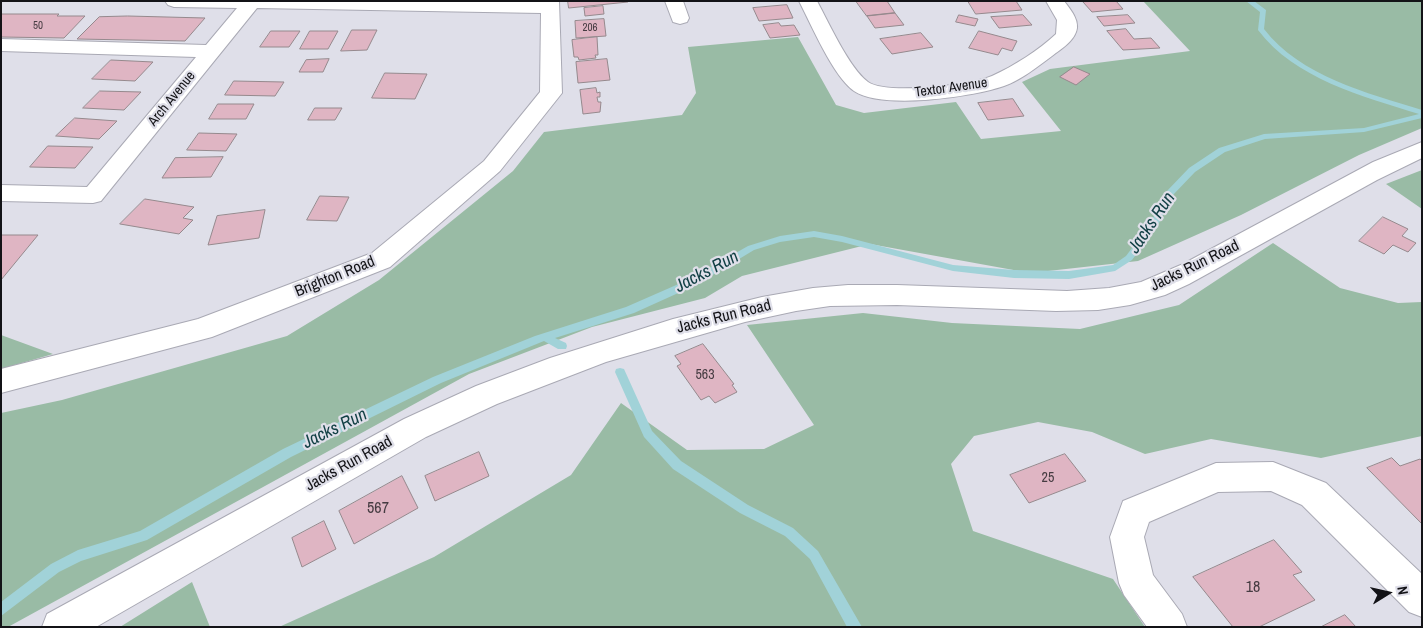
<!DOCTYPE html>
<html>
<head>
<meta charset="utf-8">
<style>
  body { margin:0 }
  #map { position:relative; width:1423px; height:628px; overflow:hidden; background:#dfdfe9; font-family:"Archivo Narrow",sans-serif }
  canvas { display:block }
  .frame { position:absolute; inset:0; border:2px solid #131317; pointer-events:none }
  .north { position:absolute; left:1363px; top:568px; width:50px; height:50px; -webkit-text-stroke:4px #dfdfe9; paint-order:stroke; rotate:80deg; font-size:14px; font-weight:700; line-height:20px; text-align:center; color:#131317 }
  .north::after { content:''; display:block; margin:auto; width:18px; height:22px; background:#131317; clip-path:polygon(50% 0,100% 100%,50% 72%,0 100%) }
</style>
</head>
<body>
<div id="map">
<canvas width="1423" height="628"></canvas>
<div class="frame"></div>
<div class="north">N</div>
</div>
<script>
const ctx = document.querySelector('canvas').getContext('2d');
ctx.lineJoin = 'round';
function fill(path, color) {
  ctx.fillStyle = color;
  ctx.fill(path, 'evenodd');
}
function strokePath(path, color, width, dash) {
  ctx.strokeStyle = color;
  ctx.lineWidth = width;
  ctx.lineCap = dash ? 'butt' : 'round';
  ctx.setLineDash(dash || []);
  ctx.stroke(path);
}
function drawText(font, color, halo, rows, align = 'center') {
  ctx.font = font + ' "Archivo Narrow",sans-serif';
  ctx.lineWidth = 4.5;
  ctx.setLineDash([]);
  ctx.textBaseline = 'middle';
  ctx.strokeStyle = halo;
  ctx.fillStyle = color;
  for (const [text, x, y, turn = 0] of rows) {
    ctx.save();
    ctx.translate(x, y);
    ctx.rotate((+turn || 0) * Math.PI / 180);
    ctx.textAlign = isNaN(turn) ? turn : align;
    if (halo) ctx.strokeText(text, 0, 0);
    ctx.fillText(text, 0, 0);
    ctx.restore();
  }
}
fill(new Path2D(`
  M1143 1H1422V128L1359 155 1241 215 1138 261 1030 273 870 244 742 276 705 298 592 327 469 374 8 627H1V413L62 400 287 336 379 280 513 171 544 132 682 115 696 93 688 47 798 37 836 105 864 113 956 102 981 139 1061 131 1022 82 1050 69 1190 51Z
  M1422 170V209L1386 184Z
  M1273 243 1340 288 1398 303 1422 302V436L1321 458 1211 439 1145 454 1092 432 1038 422 974 436 951 464 973 531 1113 579 1145 627H279L434 557 571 475 621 403 687 450 764 449 814 425 747 325 863 313 952 323 1080 329 1179 305Z
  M1 335 53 354 1 369Z
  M192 582 210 627H120Z`), '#99bba5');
fill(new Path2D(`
  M1246 1H1254L1266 10 1264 29C1300 76 1367 93 1422 110V118L1364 132 1265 139 1225 152 1195 172 1173 195 1157 227 1132 260 1115 271 1069 279 1014 278 953 271 842 242 814 237 780 242 754 250 696 285 634 313 555 338 566 343 567 346 566 349H558L544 341 441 383 291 457 147 540 81 561 59 572 1 616V602L51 564 78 550 140 531 283 449 433 377 535 336 626 307 690 279 748 246 780 236 814 231 842 236 953 265 1014 270 1069 271 1113 265 1126 256 1150 224 1166 192 1189 168 1219 148 1264 134 1364 128 1419 114C1362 96 1295 79 1258 30L1260 12Z
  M620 368 624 369 652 431 681 461 748 505 793 528 818 551 862 627H847L810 559 785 536 740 513 673 469 644 437 615 372 616 369Z`), '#a1d2d8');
const building = new Path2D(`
  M568 1H628V2L569 8Z
  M856 1H887L895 13 867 16Z
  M968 1H1016L1022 10 976 14Z
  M1116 1 1123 9 1092 12 1083 2Z
  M787 5 793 18 759 21 753 8Z
  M603 6 604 14 585 16 584 8Z
  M895 13 904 25 875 28 867 16Z
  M1 14H59L57 16H85L64 38 1 37Z
  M959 15 978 19 975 26 956 22Z
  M1023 15 1032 25 999 28 991 17Z
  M1128 15 1135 23 1104 26 1097 17Z
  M128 16 205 18 185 41 77 39 99 17Z
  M604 19 606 36 576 38 575 21Z
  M779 23 781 26 794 25 800 35 770 38 763 25Z
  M1126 29 1134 39 1151 38 1160 48 1123 50 1107 31Z
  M352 30H377L367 50 341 51Z
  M271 31H300L289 47H260Z
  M310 31H338L328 49H300Z
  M979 31 1017 41 1012 51 1002 48 998 55 969 48Z
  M921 33 933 47 892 54 880 39Z
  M597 37 598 55H595L596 58 579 60 578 57H574L572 40Z
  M329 59 323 72H299L306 60Z
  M607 59 610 80 578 83 576 62Z
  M111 60 153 62 135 81 92 79Z
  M1074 67 1090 74 1076 85 1060 77Z
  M385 73 427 74 415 99 372 98Z
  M234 81 284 82 275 96 225 95Z
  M596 88 597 93 600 92V97H597L598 102H601L600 112 583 114 580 90Z
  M100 91 141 92 124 110 83 108Z
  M1013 99 1024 116 988 120 978 103Z
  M218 104H254L246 119H209Z
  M315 108H342L335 120H308Z
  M75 118 117 121 99 139 56 136Z
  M199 133 237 134 226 151 187 150Z
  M48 146 93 147 75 168 30 167Z
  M223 157 211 177 162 178 175 158Z
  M320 196 349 197 337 221 307 220Z
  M145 199 194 207 183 218 193 220 179 234 120 224Z
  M265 210 259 238 208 245 217 216Z
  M1383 217 1408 229 1402 236 1416 243 1408 252 1393 245 1384 254 1359 241Z
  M1 235H38L1 280Z
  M703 344 734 384 732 385 737 392 715 403 709 396 701 400 677 366 681 364 675 356Z
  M479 452 489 476 435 501 425 476Z
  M1065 454 1086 481 1029 503 1010 475Z
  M1392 458 1400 466 1420 459 1422 461V524L1367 468Z
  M402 476 418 508 354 544 339 511Z
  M324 521 336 549 302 567 292 538Z
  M1274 540 1302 572 1293 575 1315 600 1259 627H1233L1193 577Z
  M1345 615 1356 627H1321Z`);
fill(building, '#dfb5c3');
strokePath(building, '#95898d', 1);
const minor = new Path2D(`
  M165 1H559L562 93 500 171 390 267 212 337 1 393V369L198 319 372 253 484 161 540 92 541 13 257 8 101 201 93 203 1 201V185L87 187 196 57 1 51V39L206 45 237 8 174 7 168 5Z
  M665 1H683L689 18 687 22 680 24 673 22Z
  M799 1H817C829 23 849 68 868 82 886 95 971 85 992 76 1014 66 1039 50 1056 34L1057 20 1046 1H1064C1070 9 1078 18 1077 28 1075 41 1061 49 1052 56 1037 67 1021 80 1004 86 973 97 882 110 854 91 833 76 812 26 799 1Z
  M1422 142V158L1377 180 1189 284 1165 295 1130 305 1098 310 1056 311 897 305 830 306 796 311 745 322 606 362 497 404 426 437 96 627H42L47 614 404 419 476 386 550 358 673 319 762 297 813 288 848 285H897L1067 291 1109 288 1141 282 1183 264 1373 162Z
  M1273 462 1326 483 1422 574V617L1409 612 1302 505 1271 491 1218 492 1149 522 1144 537 1153 575 1182 614 1187 627H1147L1124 595 1119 583 1110 537 1123 501 1216 463Z`);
strokePath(minor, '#a9a9b4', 2);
fill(minor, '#fff');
drawText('11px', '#463c42', null, [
  ["50",38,26],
  ["206",590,28]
]);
drawText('14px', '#131317', '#dfdfe9', [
  ["Textor Avenue",951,88,-8],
  ["Arch Avenue",172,99,-51]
]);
drawText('14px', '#463c42', null, [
  ["563",705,375],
  ["25",1048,478]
]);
drawText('16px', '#131317', '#dfdfe9', [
  ["Jacks Run Road",1195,266,-26],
  ["Brighton Road",335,277,-22],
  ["Jacks Run Road",724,317,-14],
  ["Jacks Run Road",349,464,-29]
]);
drawText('16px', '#463c42', null, [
  ["567",378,509],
  ["18",1253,588]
]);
drawText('italic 18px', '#124045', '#dfdfe9', [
  ["Jacks Run",1152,223,-56],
  ["Jacks Run",707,272,-28],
  ["Jacks Run",335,429,-26]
]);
</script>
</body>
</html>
